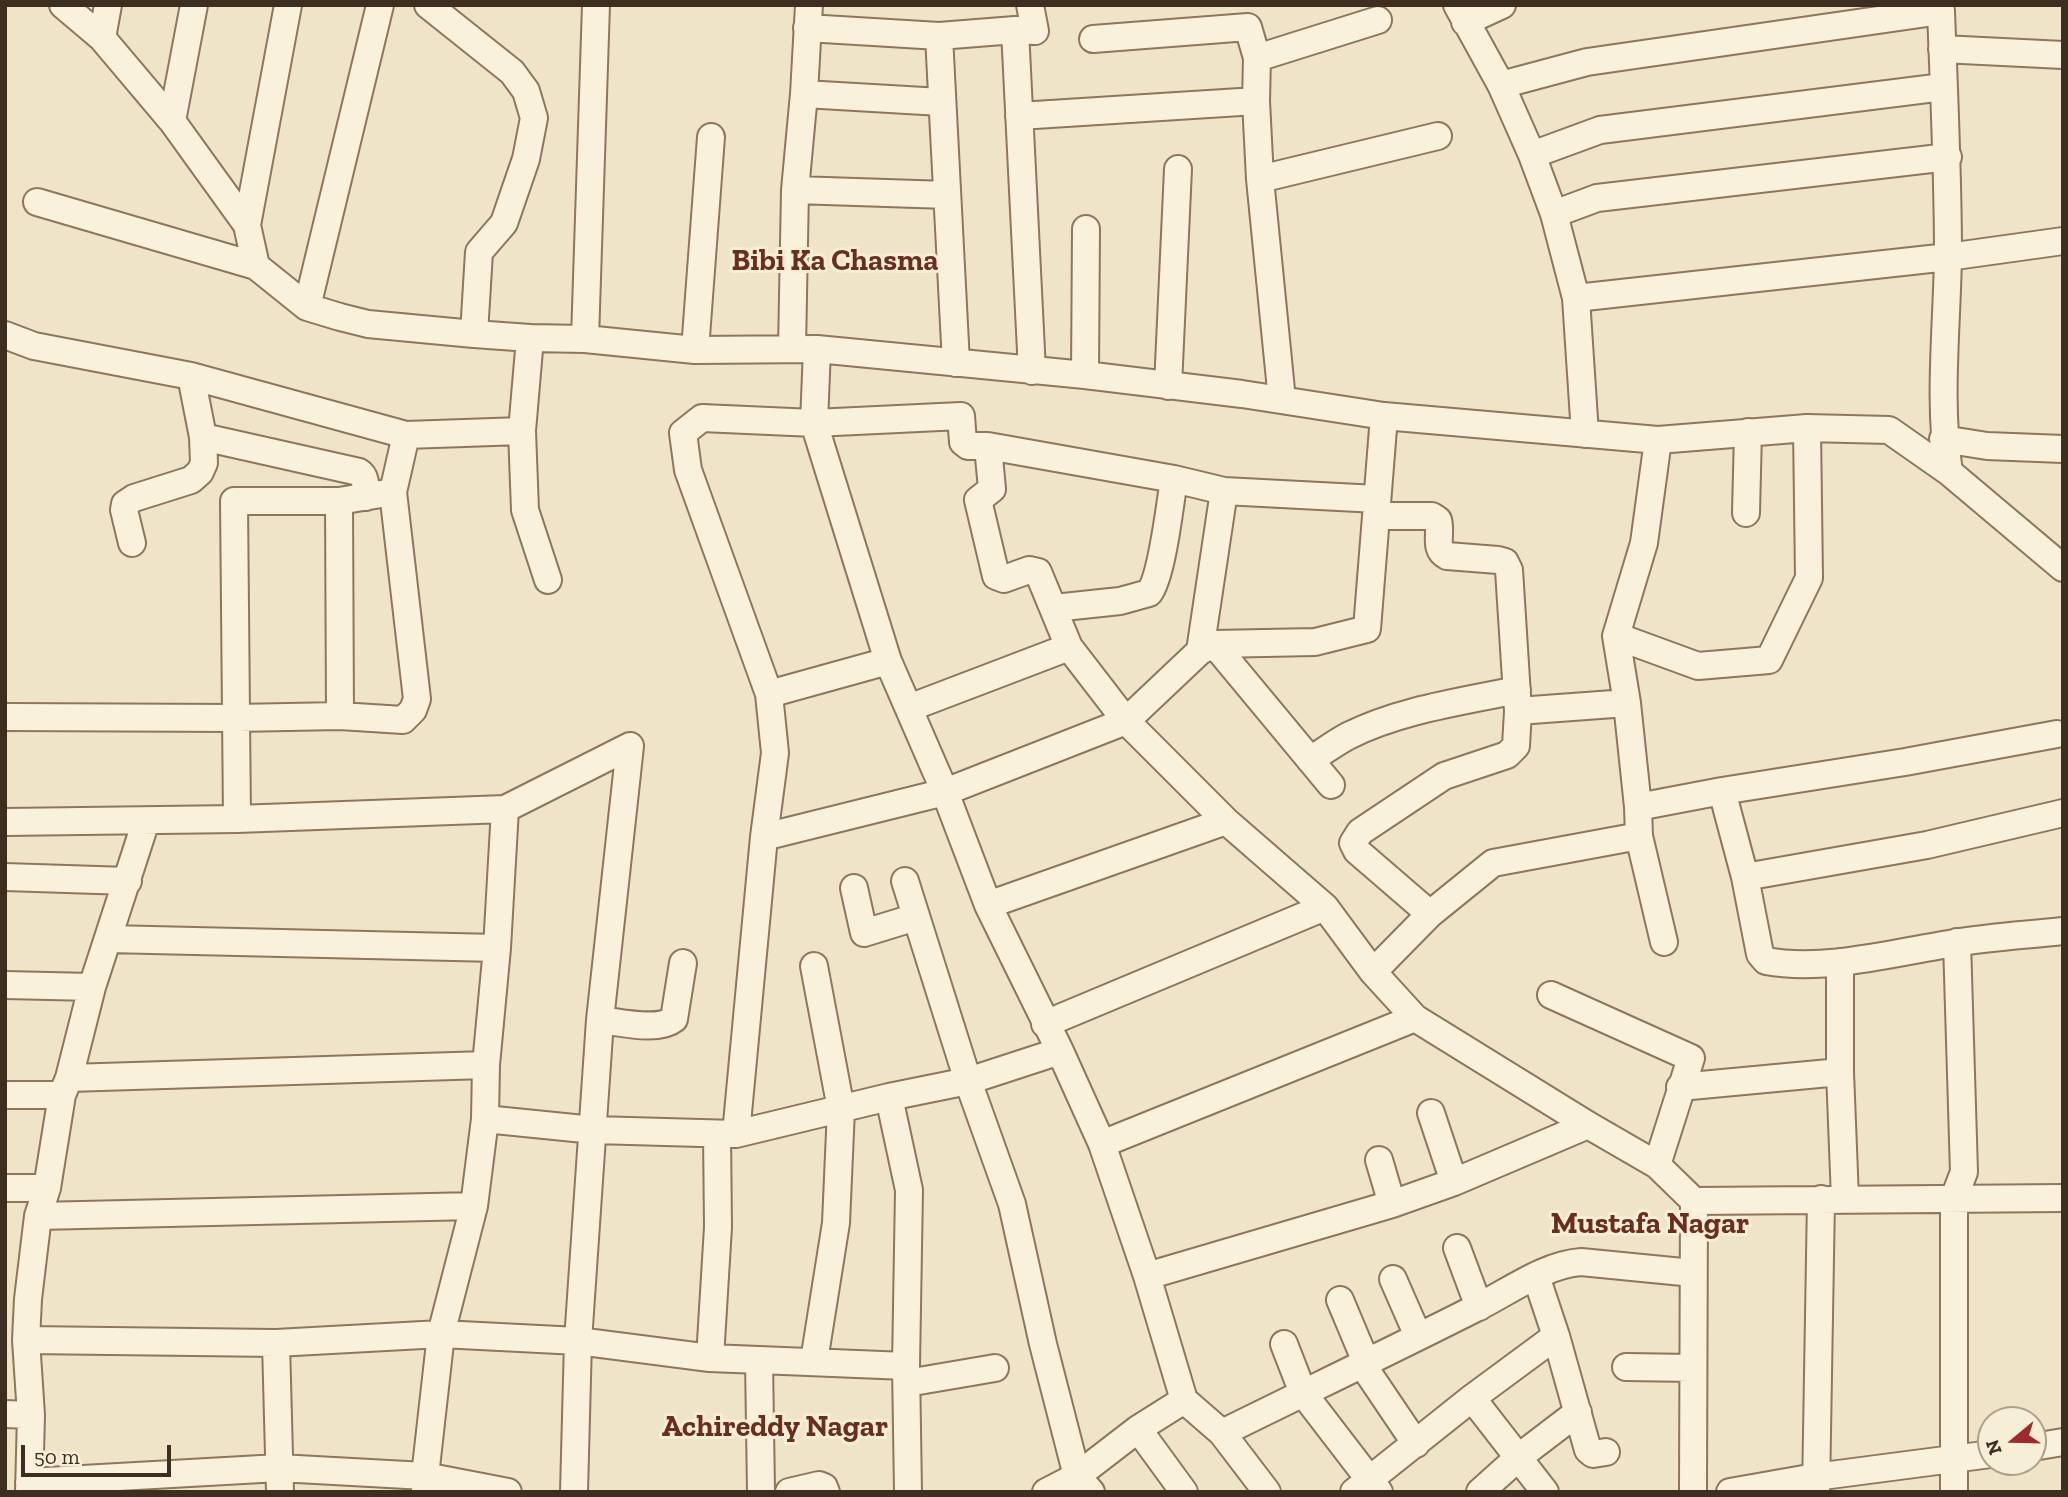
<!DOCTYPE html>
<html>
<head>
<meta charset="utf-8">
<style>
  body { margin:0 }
  #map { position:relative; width:2068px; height:1497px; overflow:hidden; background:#f0e4c8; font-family:"Zilla Slab",serif }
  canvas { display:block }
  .frame { position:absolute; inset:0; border:7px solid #3d2e20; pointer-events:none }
  .north { position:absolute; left:1977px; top:1406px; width:70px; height:70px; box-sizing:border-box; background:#f7eed8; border:2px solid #ada18e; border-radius:50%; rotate:251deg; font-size:19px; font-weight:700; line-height:28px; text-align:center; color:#3d2e20 }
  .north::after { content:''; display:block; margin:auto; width:24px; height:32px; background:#9e2a2b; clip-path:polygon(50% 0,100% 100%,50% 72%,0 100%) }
  .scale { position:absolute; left:21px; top:1445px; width:150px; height:32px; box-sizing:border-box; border:4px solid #3d2e20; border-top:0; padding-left:9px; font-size:21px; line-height:24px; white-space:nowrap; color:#3d2e20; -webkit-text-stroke:5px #f7eed8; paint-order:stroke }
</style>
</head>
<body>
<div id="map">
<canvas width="2068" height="1497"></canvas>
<div class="frame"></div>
<div class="north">N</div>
<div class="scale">50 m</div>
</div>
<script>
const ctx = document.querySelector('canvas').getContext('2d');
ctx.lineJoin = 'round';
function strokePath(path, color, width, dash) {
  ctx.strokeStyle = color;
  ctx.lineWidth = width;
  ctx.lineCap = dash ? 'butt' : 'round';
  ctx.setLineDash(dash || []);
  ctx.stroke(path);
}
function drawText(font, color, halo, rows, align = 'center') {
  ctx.font = font + ' "Zilla Slab",serif';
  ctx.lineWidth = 6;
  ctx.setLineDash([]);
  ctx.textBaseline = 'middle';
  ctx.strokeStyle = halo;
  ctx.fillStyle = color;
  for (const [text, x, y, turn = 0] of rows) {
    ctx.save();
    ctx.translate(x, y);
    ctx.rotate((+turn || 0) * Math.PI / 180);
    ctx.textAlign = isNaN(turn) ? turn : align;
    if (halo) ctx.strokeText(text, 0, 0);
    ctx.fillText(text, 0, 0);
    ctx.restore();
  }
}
const minor = new Path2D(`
  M63 5 102 38 172 121 247 225 256 266 307 307 340 317 368 324 474 334 530 338 585 339 695 350 817 349 1085 375 1242 394 1384 416 1658 440 1807 428 1889 430 1949 472 2063 568
  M428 5 512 72 526 91 534 118 526 159 504 223 479 252 474 334
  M1457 5 1501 85 1532 155 1554 214 1576 298 1585 434
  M1465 22 1502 5
  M807 28 939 36 1015 30 1035 31 1030 5
  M1015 30 1032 371
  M939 36 956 363
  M102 38 108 5
  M1093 39 1248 27 1257 58 1256 101 1260 179 1282 400
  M1942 49 2063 55
  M1257 58 1378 20
  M1501 85 1587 62 1941 11C1944 92 1948 174 1948 255 1947 327 1938 401 1949 472
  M804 94 941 102
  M1019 116 1256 101
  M172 121 194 5
  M1532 155 1600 130 1943 87
  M1260 179 1438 136
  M795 190 947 195
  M37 202 256 266
  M1554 214 1597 198 1948 157
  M247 225 288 5
  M1576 298 1948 257 2063 241
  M307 307 380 5
  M5 335 34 346 191 376 203 437 204 463 200 472 191 480 134 498 125 504 124 510 132 543
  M530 338 522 431 525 510 548 580
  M585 339 596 5
  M792 349 795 190 804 94 809 5
  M817 349 814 423 888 661 945 792 988 905 1060 1051 1102 1144 1147 1276 1184 1400 1222 1433 1267 1492
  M695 350 711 137
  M1085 375 1086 229
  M191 376 406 435
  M1168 386 1178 169
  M203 437 359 472C367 477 365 488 366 497
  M1943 439 1987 446 2063 449
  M1658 440 1644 543 1616 636 1698 666 1769 660 1809 578 1807 428
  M988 446 992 489 978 500 996 576 1004 579 1029 570 1038 572 1069 647 1126 721 1226 821 1325 907 1373 972 1415 1018 1588 1125 1657 1165 1694 1201 2063 1198
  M339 501 340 716
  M1746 513 1748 432
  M1376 516H1432L1438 520C1442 533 1433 549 1447 556L1498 560 1505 562 1509 570 1518 711 1516 746 1507 755 1444 776 1360 832 1353 843 1357 851 1430 914
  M1054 608 1120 601 1149 593C1162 577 1170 504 1174 479
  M1616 636 1627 703 1638 807 1639 836 1664 942
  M1214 644 1331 785
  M1200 651 1224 491
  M769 694 888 661
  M909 708 1069 647
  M1518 711 1627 703
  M5 717 236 718 340 716 403 720 413 710 417 699 393 492 406 435 522 431
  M1310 760C1323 752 1335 743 1348 736 1400 710 1460 702 1517 690
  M1722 791 1745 877 1760 954 1766 961C1825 972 1896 952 1955 943 1990 937 2027 935 2063 931
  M1638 807 1722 791 1905 762 2057 734
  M237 819 234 501H339L393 492
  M5 822 237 819 505 809 630 746
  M764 837 945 792 1126 721 1200 651 1214 644 1315 642 1367 629 1384 416
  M5 877 128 881
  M1745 877 1927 845 2063 813
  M905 881 968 1081 1012 1204 1043 1344 1077 1476 1091 1492
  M854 888 864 933 916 917
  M988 905 1226 821
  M108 939 497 948
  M1840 962V1072L1845 1199
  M814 966 841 1109 836 1223 814 1361
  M1373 972 1430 914 1493 863 1639 836
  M5 985 92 987
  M1551 995 1691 1058 1657 1165
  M600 1020C620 1022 658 1032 674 1019L683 963
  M1045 1024 1325 907
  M69 1078 486 1065
  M1680 1087 1840 1072
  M5 1095H62
  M889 1097 909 1190 906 1366 908 1492
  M1431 1113 1454 1182
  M485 1119 594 1130 736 1134 889 1097 968 1081 1060 1051
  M736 1134 764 837 775 753 769 694 688 470 683 433 702 418 814 423 961 416 963 442 968 446H988L1174 479 1224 491 1377 499
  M1102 1144 1415 1018
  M1379 1160 1392 1204
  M5 1188H47
  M38 1216 474 1206
  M1457 1248 1479 1307
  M1147 1276 1392 1204 1454 1182 1588 1125
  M1536 1276 1556 1336 1588 1450 1593 1454 1606 1452
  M1393 1279 1418 1336
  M1340 1300 1366 1362
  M26 1340 276 1343 441 1334 578 1341 710 1358 906 1366
  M276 1343 280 1492
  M1284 1344 1303 1393 1379 1492
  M710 1358 718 1227 717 1134
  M759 1360 761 1492
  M1362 1364 1416 1444
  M1626 1367 1693 1368
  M907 1383 995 1368
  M1472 1398 1545 1492
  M5 1414 31 1415
  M1138 1429 1184 1492
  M1222 1433C1307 1391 1393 1350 1478 1307 1510 1291 1544 1265 1581 1262L1693 1273
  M2033 1447 2063 1442
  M29 1482 279 1468 425 1476 508 1492
  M29 1492 31 1415 26 1340 28 1299 38 1216 47 1188 62 1095 69 1078 92 987 146 821
  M425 1492V1476L441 1334 474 1206 485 1119 486 1065 497 948 505 809
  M574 1492 578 1341 600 1020 630 746
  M789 1492 819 1485 824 1487 826 1492
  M1046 1492 1077 1476 1138 1429 1184 1400
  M1354 1492 1472 1398 1556 1336
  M1480 1492 1519 1457 1578 1412
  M1693 1492 1694 1201
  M1730 1492 1815 1477 1991 1454
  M1816 1492 1821 1199
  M1954 1492V1198L1964 1172 1957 942`);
strokePath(minor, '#8d765c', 30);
strokePath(minor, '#faf1dc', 26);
drawText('bold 30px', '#6b2e1e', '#f7eed8', [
  ["Bibi Ka Chasma",835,261],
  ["Mustafa Nagar",1650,1224],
  ["Achireddy Nagar",775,1427]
]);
</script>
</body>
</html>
